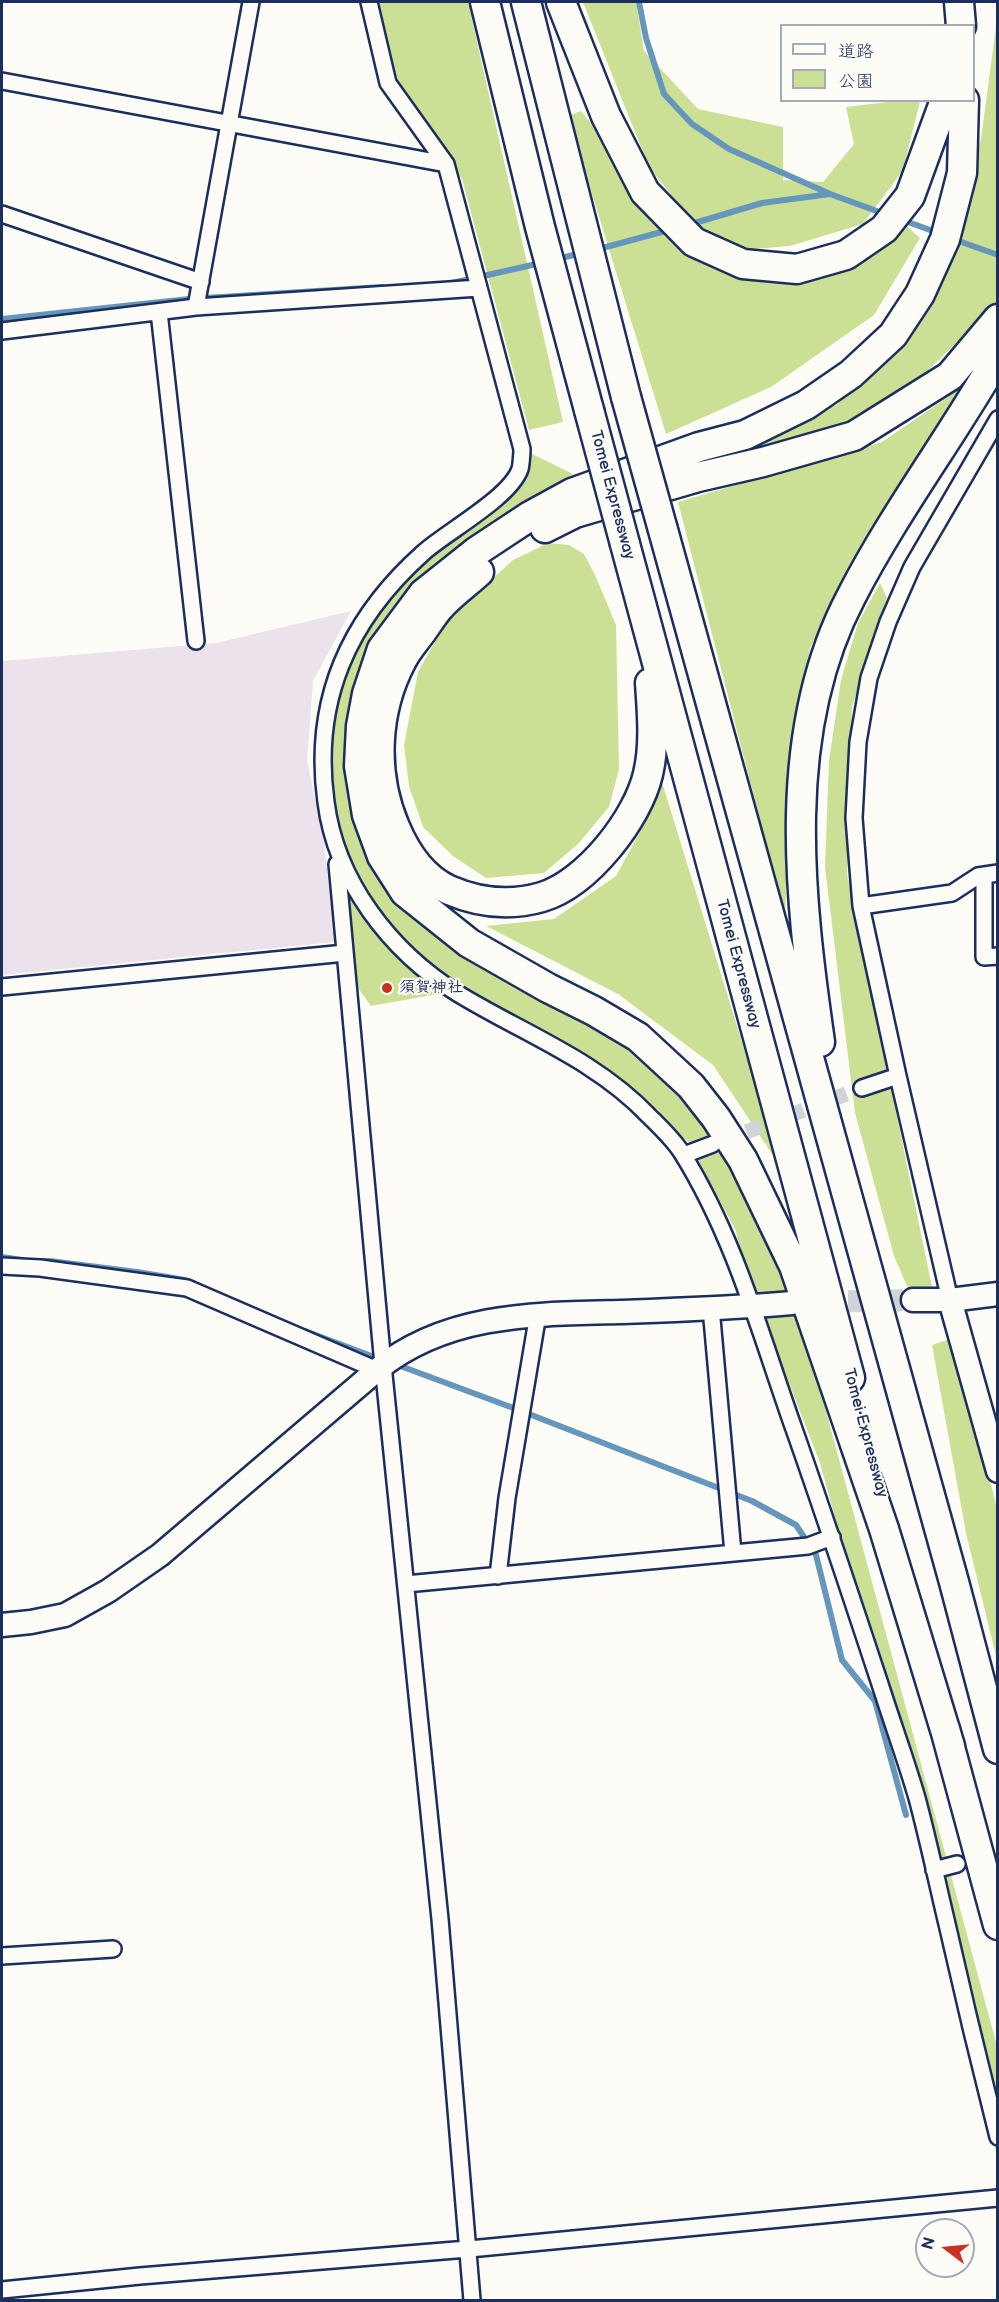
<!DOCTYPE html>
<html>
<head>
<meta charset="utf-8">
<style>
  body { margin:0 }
  #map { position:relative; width:999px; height:2302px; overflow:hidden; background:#fdfcf7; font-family:"Balsamiq Sans","Klee One",sans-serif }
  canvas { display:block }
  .frame { position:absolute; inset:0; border:3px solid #1b2f5e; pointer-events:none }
  .legend { position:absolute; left:780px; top:24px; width:195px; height:78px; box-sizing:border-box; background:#fdfcf7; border:2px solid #a3aaba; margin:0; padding:8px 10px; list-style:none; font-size:18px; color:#1b2f5e }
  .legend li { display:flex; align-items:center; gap:12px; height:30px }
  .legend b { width:30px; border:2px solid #a3aaba }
  .north { position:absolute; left:915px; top:2218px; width:60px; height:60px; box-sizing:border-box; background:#fdfcf7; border:2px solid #a3aaba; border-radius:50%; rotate:286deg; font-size:16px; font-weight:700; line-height:24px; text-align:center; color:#1b2f5e }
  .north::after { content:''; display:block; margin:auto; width:21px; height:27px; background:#c8321e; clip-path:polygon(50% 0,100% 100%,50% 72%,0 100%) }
</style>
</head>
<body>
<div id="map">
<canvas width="999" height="2302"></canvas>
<div class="frame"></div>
<ul class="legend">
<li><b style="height:8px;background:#fdfcf7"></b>道路</li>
<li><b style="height:16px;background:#cce095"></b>公園</li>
</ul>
<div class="north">N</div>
</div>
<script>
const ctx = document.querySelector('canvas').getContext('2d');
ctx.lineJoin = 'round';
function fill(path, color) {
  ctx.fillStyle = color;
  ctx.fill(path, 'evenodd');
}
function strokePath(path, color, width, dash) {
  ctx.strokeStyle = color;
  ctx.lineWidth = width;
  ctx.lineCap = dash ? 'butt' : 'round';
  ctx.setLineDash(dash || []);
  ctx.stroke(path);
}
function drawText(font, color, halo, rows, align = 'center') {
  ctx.font = font + ' "Balsamiq Sans","Klee One",sans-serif';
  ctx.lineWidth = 4.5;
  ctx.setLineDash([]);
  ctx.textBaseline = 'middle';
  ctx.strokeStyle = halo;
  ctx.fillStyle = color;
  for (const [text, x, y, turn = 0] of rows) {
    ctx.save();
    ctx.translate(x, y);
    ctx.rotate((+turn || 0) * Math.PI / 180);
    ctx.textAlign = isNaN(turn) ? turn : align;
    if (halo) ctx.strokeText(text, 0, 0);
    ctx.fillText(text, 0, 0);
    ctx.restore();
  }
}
fill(new Path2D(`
  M351 611 313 681 307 760 324 842 335 942 2 975V661L216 643Z`), '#ebe2ec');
fill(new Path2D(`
  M373 2H468L563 422 529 430 462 179 388 83Z
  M583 2H636L644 51 698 109 783 127V180L823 182 854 144 846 107 897 101H920L903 170 863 224 790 246 716 252 649 167Z
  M997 19V303L909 389 835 430 664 472 837 405 934 298 981 139Z
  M581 111 655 202 716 259 797 269 895 216 920 238 874 315 771 387 666 434 568 116Z
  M964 386 871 534 810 648 796 731 790 801 785 917 678 502 882 442Z
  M522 449 573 474 481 535 360 677 347 792 391 881 651 1047 714 1120 804 1297 751 1307 736 1231 689 1142 587 1065 455 991 371 1006 347 973 326 805 334 686 373 608 520 468Z
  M548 543 569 545 584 554 595 575 616 625 619 769 609 807 578 844 544 873 486 878 453 856 423 827 409 786 404 745 418 672 447 620 513 560Z
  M880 583 887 598 852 707 847 874 932 1287 913 1300 894 1256 855 1113 825 867 829 761 841 680 858 623Z
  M658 769 780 1166 713 1065 618 994 486 926 554 919 616 876 641 830 654 791Z
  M798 1307 997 2046V2156L941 1901 820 1463 762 1313Z
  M953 1338 997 1508V1660L966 1533 932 1345Z`), '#cce095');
strokePath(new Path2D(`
  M639 2 646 38 664 94 692 124 729 149 830 194 885 214
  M900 219 938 233
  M688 225 762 203 830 194
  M953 239 998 255
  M595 250 669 230
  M557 259 582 253
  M452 283 541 263
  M2 319 189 299 382 287
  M2 1257 22 1260
  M38 1261H50L137 1272 185 1280 194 1283
  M305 1331 382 1360
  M395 1364 516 1409 752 1501 796 1525 816 1555 842 1660 875 1701 906 1815`), '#6596bb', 6);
strokePath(new Path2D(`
  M725 1140 862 1088
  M957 1864 998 1860`), '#d0d3d8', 15, [15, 8]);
strokePath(new Path2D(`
  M815 1302 913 1300`), '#d0d3d8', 22, [22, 11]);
const street = new Path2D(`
  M369 2 388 83 446 164 522 449C522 453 521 466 520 469 510 498 446 532 423 553 348 620 312 701 326 802 336 881 390 951 457 993 522 1033 595 1059 649 1116 660 1127 673 1139 682 1153 735 1238 761 1336 794 1429 824 1514 852 1599 880 1684 892 1722 906 1760 917 1798 928 1839 937 1882 947 1924 963 1995 980 2066 998 2137
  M2 81 446 164
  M2 214 201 282
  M196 307 251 2
  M159 312 196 641
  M2 331 196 307 479 288
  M337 864 383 1365 440 1919 472 2300
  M984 875V957L998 956
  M861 906 952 893 978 876 998 873
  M2 987 345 953
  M862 1088 898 1076
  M684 1155 713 1144
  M2 1266 40 1268 187 1288 377 1370
  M950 1300 898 1076 861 906 854 818 858 742 869 678 888 622 912 567 998 419
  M711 1308 733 1553
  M498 1576 507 1498 538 1314
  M406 1584 808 1546 832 1537
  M934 1870 957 1864
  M2 1956 113 1949
  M2 2290 140 2276 480 2248 998 2198`);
const secondary = new Path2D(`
  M913 1300H950L998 1294
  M950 1300 998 1471
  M2 1625 31 1622 65 1615 108 1591 160 1555 377 1370C446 1313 536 1314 620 1312 677 1310 735 1308 792 1303`);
const highway = new Path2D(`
  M485 2 540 227 589 410
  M526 2 626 397
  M561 2 606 116 645 192 694 242 743 264 797 269 846 255 884 229 910 196 945 100
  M959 2 961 26
  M545 528 575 513 698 477 763 462 854 436 950 376 998 319
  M663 530 954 1582 998 1749
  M625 544 850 1378
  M479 572C466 584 450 595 439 608 433 615 428 623 423 630 416 640 407 650 402 660 375 711 372 773 395 827 406 853 422 878 449 890 479 903 511 906 542 897 588 883 638 818 648 774 655 745 652 712 650 683
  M820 1042C799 896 780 732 851 597 894 513 951 438 998 356
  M945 1729 998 1925
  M950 1746 884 1529 794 1266 743 1160 716 1118 691 1086 638 1037 594 1011 548 988 469 943 405 892 382 856 367 815 359 766 361 726 367 694 382 649 423 594 477 551 530 516 572 493 699 447 745 435 806 405 851 374 893 335 920 294 945 239 962 173 964 100`);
strokePath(street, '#1b2f5e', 20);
strokePath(secondary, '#1b2f5e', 27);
strokePath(highway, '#1b2f5e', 33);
strokePath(street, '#fdfcf7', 15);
strokePath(secondary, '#fdfcf7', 22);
strokePath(highway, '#fdfcf7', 28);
const highwayBridge = new Path2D(`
  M626 397 663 530
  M589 410 625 544`);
strokePath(highwayBridge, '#1b2f5e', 33, []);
strokePath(highwayBridge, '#fdfcf7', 28);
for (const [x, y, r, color] of [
  [387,988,6,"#c8321e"]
]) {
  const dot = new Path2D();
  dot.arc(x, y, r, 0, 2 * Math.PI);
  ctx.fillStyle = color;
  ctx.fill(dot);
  strokePath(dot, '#fdfcf7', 2);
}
drawText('16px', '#1b2f5e', '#fdfcf7', [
  ["Tomei Expressway",612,495,75],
  ["Tomei Expressway",738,964,75],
  ["Tomei Expressway",865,1433,75]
]);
drawText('bold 16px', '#1b2f5e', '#fdfcf7', [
  ["須賀神社",399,988]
], 'left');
</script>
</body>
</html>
